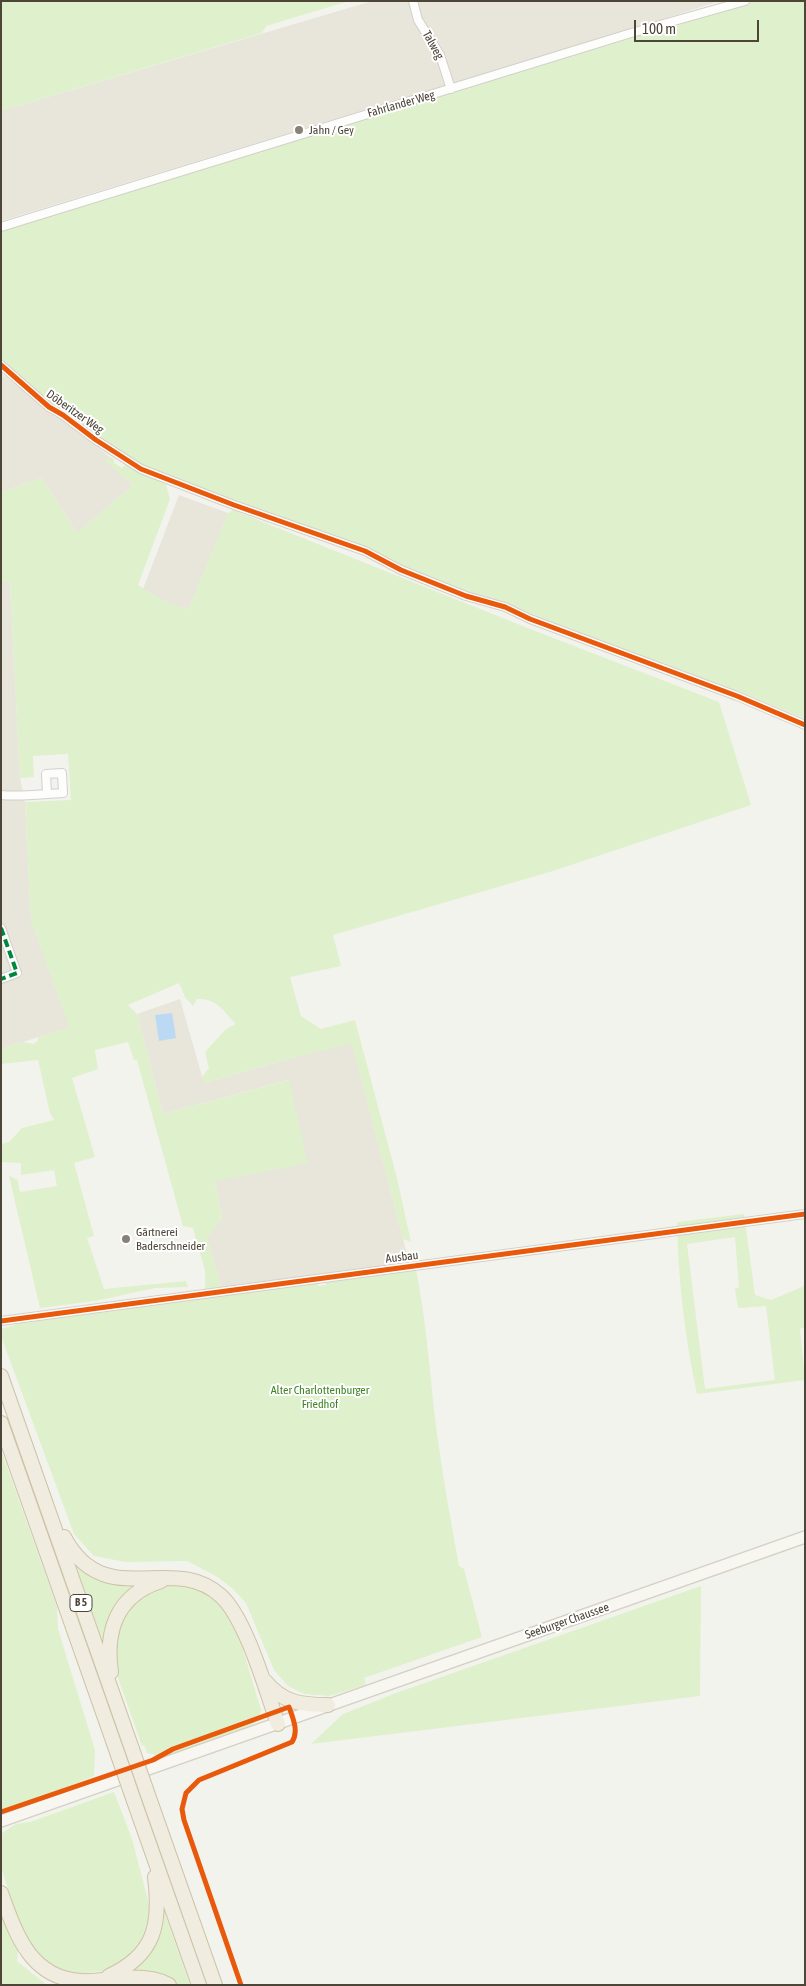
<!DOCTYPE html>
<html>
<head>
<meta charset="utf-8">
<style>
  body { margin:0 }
  #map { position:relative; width:806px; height:1986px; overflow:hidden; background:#f3f3ee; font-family:"Asap Condensed",sans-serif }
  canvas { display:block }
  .frame { position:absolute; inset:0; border:2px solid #4c4538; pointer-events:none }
  .scale { position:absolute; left:634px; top:20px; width:125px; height:22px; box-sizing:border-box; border:2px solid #4c4538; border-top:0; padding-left:6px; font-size:15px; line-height:18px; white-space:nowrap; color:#4c4538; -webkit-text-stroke:4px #fff; paint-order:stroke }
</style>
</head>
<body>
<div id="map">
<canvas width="806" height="1986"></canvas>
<div class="frame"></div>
<div class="scale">100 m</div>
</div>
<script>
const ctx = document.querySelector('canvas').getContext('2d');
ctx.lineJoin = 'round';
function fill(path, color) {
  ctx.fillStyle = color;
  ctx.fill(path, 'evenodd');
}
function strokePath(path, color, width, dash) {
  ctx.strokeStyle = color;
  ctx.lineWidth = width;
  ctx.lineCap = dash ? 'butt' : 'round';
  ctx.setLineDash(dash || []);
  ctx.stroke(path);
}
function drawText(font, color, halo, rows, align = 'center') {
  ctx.font = font + ' "Asap Condensed",sans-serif';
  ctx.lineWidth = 4;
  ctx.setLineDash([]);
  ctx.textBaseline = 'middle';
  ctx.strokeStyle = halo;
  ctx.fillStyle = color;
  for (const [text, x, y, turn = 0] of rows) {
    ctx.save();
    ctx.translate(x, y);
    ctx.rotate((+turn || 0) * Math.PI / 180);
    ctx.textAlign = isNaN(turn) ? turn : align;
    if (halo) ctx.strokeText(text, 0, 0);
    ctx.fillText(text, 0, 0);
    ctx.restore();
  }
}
fill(new Path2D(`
  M372 1H720L455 85 384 104 1 221V111Z
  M1 373 110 457 105 460 133 485 77 533 42 478 1 492Z
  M179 495 228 513 200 583 189 607 186 609 164 601 143 589Z
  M1 582H10L20 778 25 803 31 920 70 1027 1 1049Z
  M180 999 204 1083 295 1057 352 1043 409 1262 222 1289 207 1238 222 1218 215 1181 288 1080 163 1114 137 1014Z`), '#e8e5db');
fill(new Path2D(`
  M1 1H349L266 26 262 33 1 111Z
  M755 1H805V719L738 691 506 605 466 594 275 516 138 464 80 422 39 397 1 362V231L452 92Z
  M110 457 114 459V463L122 468 126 464 159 480 166 485 170 499 138 585 164 601 186 609 189 607 228 513 233 510 530 629 719 702 751 805 553 871 333 935 341 966 290 977 301 1016 321 1029 355 1020 397 1178 411 1242 403 1239 352 1044 295 1057 204 1083 202 1077 209 1068 205 1052 226 1029 236 1024C223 1011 217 998 197 999L193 1006 185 997 179 983 128 1005 137 1014 163 1114 289 1080 308 1163 215 1181 222 1218 207 1238 222 1289 205 1290V1271L193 1228 183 1226 137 1060H134L128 1042 95 1050 98 1069 72 1078 95 1157 74 1163 94 1236 87 1238 104 1289 186 1281 188 1287 155 1288 95 1301 40 1308 9 1176 18 1180 20 1192 57 1186 54 1170 21 1175V1163L1 1162V1144L9 1142 22 1128 54 1120 50 1113 38 1060 1 1064V1049L23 1042 34 1044 38 1040V1037L69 1027 31 920 25 802 71 800 68 754 33 756 34 777 20 778 10 582H1V492L42 478 77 533 133 485 104 460Z
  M744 1214 755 1295 771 1300 802 1287 805 1284V1327L800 1329 805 1380 697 1394C685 1339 678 1278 677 1222ZM735 1237 739 1287 735 1289 738 1308 766 1306 775 1380 705 1389 687 1244Z
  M416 1270C427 1324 430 1379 437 1434 443 1478 451 1522 459 1566L464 1569 482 1637 364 1678 366 1685 329 1696 304 1694 288 1686 274 1670 246 1603 232 1588 216 1576 187 1561 126 1562 94 1556 74 1534 1 1336V1329L21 1323 317 1283 318 1286 326 1285V1282Z
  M1 1450 57 1607 58 1629 95 1750 94 1776 1 1815Z
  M73 1557 147 1581 105 1641 102 1639Z
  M164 1584 192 1586 221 1602 230 1615 241 1643 261 1710 257 1721 248 1728 159 1759 153 1754 147 1753 144 1745 142 1746 116 1672 113 1641 129 1604Z
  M701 1586 700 1696 311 1744 343 1714 396 1693Z
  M114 1792 132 1839 150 1908 147 1929 138 1952 112 1971 90 1972 86 1975 65 1972 52 1967 28 1944 19 1924 1 1867V1834L16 1824 30 1822Z
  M162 1905 190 1985H179L160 1975 120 1974 130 1969Z
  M1 1913 18 1948 17 1961 47 1985H1Z`), '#dff0cc');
fill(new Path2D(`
  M172 1013 176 1038 159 1041 155 1015Z`), '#bcd9f4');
const minor = new Path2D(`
  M413 1 418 20 440 55 451 89
  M1 227 628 34 745 1
  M1 365 49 407 63 415 96 440 141 469 234 505 365 551 401 570 466 596 505 607 530 619 737 696 805 725
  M1 795C21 797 42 794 63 793L62 773 46 774 47 794
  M1 928 17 973 1 979
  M1 1321 805 1214`);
const secondary = new Path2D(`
  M1 1821 805 1537`);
const trunk = new Path2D(`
  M1 1376 132 1749
  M1 1423 118 1755
  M64 1537C105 1614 172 1551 221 1596 246 1619 266 1690 278 1724
  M111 1672C105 1630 117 1595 161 1581
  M265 1681C283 1703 301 1705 328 1705
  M148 1795 215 1985
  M134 1801 199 1985
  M1 1893C16 1934 30 1978 81 1981 94 1982 107 1979 120 1978 135 1977 155 1977 169 1985
  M109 1976C155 1955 161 1924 155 1877`);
strokePath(minor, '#d2d0cb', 10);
strokePath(secondary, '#d4d1c4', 14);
strokePath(trunk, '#cdc3a7', 16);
strokePath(minor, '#fdfdfc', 8);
strokePath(secondary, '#f7f6f1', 11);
strokePath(trunk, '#f0ece0', 14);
const trunkBridge = new Path2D(`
  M132 1749 148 1795
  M118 1755 134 1801`);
strokePath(trunkBridge, '#cdc3a7', 16, []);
strokePath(trunkBridge, '#f0ece0', 14);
strokePath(new Path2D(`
  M1 928 17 973 1 979`), '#00873e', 4, [8, 4]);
strokePath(new Path2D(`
  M1 365 49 407 63 415 96 440 141 469 234 505 365 551 401 570 466 596 505 607 530 619 737 696 805 725
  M1 1321 805 1214
  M1 1812 153 1760 173 1749 289 1707C293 1718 299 1732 292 1742L199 1780 186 1793 182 1809 184 1820 241 1985`), '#e8590c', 5);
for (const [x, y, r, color] of [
  [299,130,5,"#868278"],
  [126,1239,5,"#868278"]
]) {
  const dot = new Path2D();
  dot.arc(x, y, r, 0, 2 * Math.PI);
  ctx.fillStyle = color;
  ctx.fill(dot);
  strokePath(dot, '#fff', 2);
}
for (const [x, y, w] of [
  [81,1603,22]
]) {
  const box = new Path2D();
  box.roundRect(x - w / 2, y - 8.5, w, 17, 4);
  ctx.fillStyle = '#fff';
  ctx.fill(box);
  strokePath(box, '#4c4538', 1);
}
drawText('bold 11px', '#4c4538', null, [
  ["B 5",81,1603]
]);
drawText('12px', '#4c4538', '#fff', [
  ["Talweg",433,45,61],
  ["Fahrlander Weg",401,104,-16],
  ["Döberitzer Weg",75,412,35],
  ["Ausbau",402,1257,-7],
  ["Seeburger Chaussee",567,1621,-19]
]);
drawText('12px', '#4c4538', '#fff', [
  ["Jahn / Gey",309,130],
  ["Gärtnerei",136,1232],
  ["Baderschneider",136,1246]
], 'left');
drawText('12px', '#418425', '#fff', [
  ["Alter Charlottenburger",320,1390],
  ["Friedhof",320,1404]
]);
</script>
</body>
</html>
